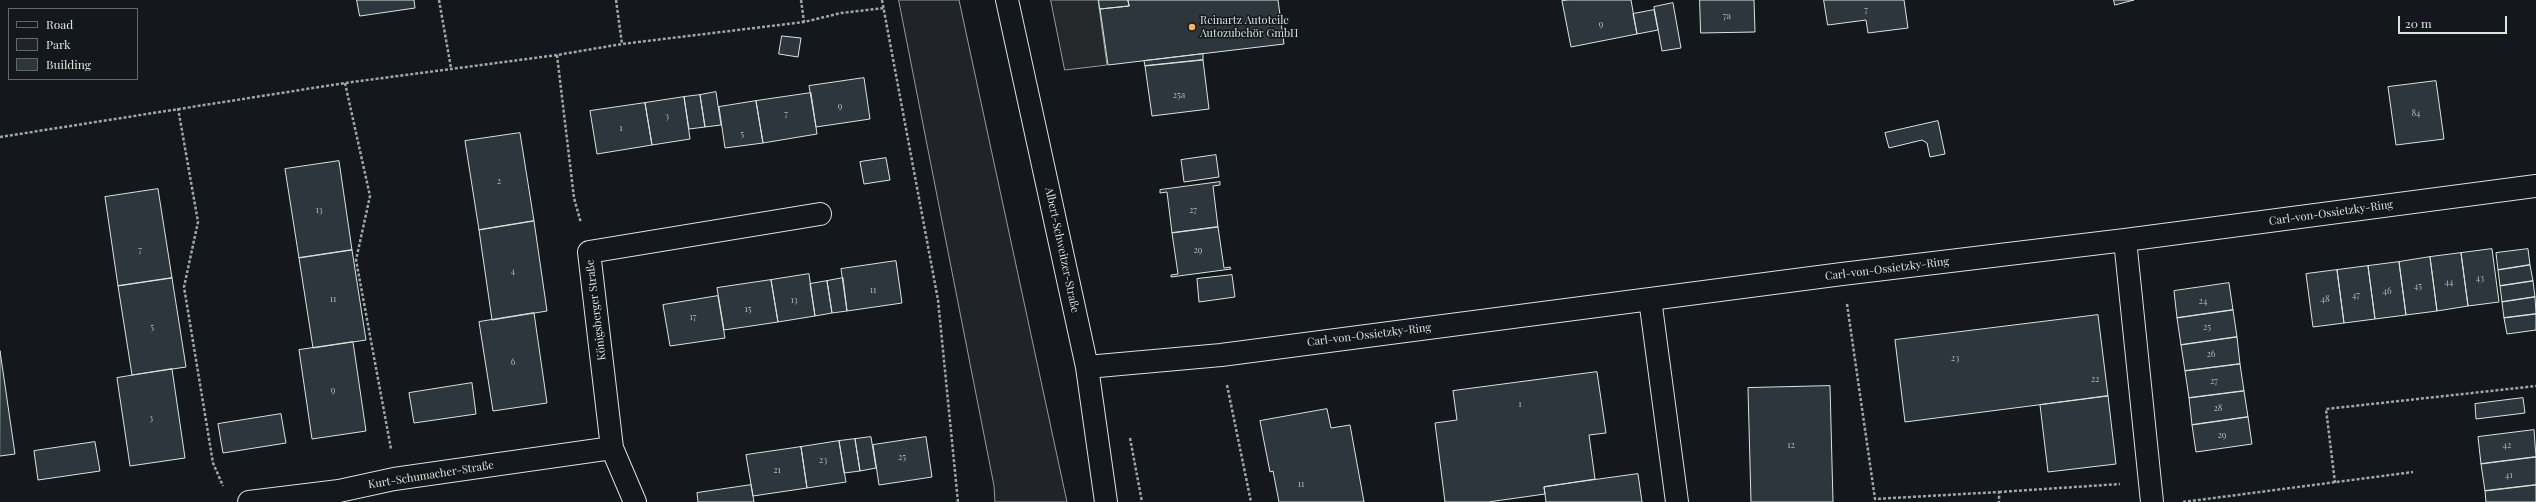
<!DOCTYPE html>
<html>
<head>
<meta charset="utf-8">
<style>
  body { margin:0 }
  #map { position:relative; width:2536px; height:502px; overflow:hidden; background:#14181c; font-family:"Playfair Display",serif }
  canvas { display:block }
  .legend { position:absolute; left:8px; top:8px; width:130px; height:72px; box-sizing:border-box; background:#14181c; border:1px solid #626a69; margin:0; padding:5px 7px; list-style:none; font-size:12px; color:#d8e6dc }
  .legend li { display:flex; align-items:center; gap:8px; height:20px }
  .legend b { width:20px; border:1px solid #626a69 }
  .scale { position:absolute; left:2398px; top:16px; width:109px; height:18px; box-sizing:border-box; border:2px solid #d8e6dc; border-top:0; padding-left:5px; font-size:12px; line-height:14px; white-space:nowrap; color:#d8e6dc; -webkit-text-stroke:3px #14181c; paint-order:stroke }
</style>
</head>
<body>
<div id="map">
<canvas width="2536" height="502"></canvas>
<ul class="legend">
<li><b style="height:5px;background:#14181c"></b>Road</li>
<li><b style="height:11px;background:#202428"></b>Park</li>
<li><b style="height:11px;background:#2c363c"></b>Building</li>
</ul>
<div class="scale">20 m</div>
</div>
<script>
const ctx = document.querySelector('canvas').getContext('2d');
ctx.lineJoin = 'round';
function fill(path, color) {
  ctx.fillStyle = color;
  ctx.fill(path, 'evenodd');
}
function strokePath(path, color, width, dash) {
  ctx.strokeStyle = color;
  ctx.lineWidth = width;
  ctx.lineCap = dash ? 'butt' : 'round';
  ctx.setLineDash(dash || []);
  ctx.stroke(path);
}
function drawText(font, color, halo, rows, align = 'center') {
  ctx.font = font + ' "Playfair Display",serif';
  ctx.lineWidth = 3;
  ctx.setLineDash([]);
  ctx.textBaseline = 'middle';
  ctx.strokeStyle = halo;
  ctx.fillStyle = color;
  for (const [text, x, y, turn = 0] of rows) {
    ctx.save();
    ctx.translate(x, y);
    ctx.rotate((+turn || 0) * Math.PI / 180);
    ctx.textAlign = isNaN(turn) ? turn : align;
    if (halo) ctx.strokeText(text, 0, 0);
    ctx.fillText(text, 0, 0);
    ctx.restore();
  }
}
const green = new Path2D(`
  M899 0H959L1067 502H995L994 486Z`);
fill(green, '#202428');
strokePath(green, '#939e99', 1);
const parking = new Path2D(`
  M1051 0H1098L1107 65 1065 70Z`);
fill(parking, '#24282b');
strokePath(parking, '#939e99', 1);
const building = new Path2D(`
  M357 0H414L415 8 360 16Z
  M1099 0H1128L1129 6 1100 9Z
  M1128 0H1278L1284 44 1108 65 1100 9 1129 6Z
  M1569 0H1631L1637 34 1571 47 1562 1Z
  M1700 0H1754L1755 32 1701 33Z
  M1824 0H1904L1908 28 1868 33 1866 20 1828 25Z
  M2114 0H2134L2115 5Z
  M1673 3 1681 48 1662 51 1654 7Z
  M1654 10 1658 30 1637 34 1633 14Z
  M782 36 801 38 798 57 779 54Z
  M1203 54V60L1145 66 1144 61Z
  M1203 60 1209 109 1152 116 1145 66Z
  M864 78 870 119 816 127 809 86Z
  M2436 81 2444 139 2396 145 2388 87Z
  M716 92 721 125 705 127 700 95Z
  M811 93 817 134 763 143 756 101Z
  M700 95 705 127 689 129 684 97Z
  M684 97 690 139 652 145 645 103Z
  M756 101 763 143 725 148 719 107Z
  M645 103 652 145 597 154 590 111Z
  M1938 121 1945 154 1930 157 1927 143 1922 140 1889 148 1885 133Z
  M520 133 534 221 479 230 465 141Z
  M1216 155 1219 177 1184 182 1181 160Z
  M886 158 890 180 864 184 860 162Z
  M339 161 352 250 299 258 285 169Z
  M1220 182V185L1213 186 1218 227 1172 233 1167 192 1160 193V190Z
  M158 189 172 278 118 286 105 197Z
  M534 221 547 311 492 320 479 230Z
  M1218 227 1224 268 1230 267 1231 269 1171 277V275L1178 274 1172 233Z
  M2492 249 2499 302 2468 306 2461 253Z
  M2528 249 2530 265 2498 270 2496 253Z
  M352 250 366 340 313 348 299 258Z
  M2461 253 2468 306 2437 311 2430 257Z
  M2430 257 2437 311 2406 315 2399 262Z
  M896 261 902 303 847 311 841 269Z
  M2399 262 2406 315 2375 319 2368 266Z
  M2530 265 2533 281 2500 286 2498 270Z
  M2368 266 2375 319 2344 323 2337 270Z
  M2337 270 2344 323 2313 327 2306 274Z
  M809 274 815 316 778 322 771 280Z
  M1232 275 1235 297 1199 302 1197 279Z
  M172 278 186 367 132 375 118 286Z
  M843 278 847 311 832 313 827 281Z
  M771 280 778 322 724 330 717 288Z
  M827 281 832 313 815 316 810 284Z
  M2533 281 2535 297 2502 302 2500 286Z
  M2229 283 2233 310 2177 318 2174 291Z
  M718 296 725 338 670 346 663 305Z
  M2535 297 2536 314 2504 318 2502 302Z
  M2233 310 2237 337 2181 345 2177 318Z
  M534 313 547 403 493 411 479 322Z
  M2536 314V330L2507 334 2504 318Z
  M2098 315 2108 396 1905 422 1895 340Z
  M2237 337 2240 364 2185 371 2181 345Z
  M353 342 366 431 312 439 299 350Z
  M0 351 15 454 0 456Z
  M2240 364 2244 391 2189 398 2185 371Z
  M172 369 185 458 130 466 117 378Z
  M1597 372 1606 433 1589 435 1595 479 1544 487 1545 494 1488 502H1445L1435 423 1457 420 1453 391Z
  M472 383 476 414 414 423 409 393Z
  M1830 386 1833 502H1751L1748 388Z
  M2244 391 2248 417 2192 425 2189 398Z
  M2108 396 2116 464 2048 472 2040 405Z
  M2523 398 2525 413 2476 419 2475 404Z
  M1327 409 1331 428 1350 425 1364 502H1279L1273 471 1270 472 1260 421Z
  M281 414 286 443 223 453 218 424Z
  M2248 417 2252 444 2196 452 2192 425Z
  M2534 430 2536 457 2481 464 2478 437Z
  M871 437 876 468 860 471 855 439Z
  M926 437 932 477 879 485 873 445Z
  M855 439 860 471 844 473 839 441Z
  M839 441 846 482 807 488 801 447Z
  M95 442 100 471 38 480 34 451Z
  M801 447 807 488 753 496 746 455Z
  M2536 457V485L2485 491 2481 464Z
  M1638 474 1642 502H1546L1544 487Z
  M751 485 754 502H698L697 493Z
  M2536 485V502H2486L2485 491Z`);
fill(building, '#2c363c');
strokePath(building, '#d8e6dc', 1);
const minor = new Path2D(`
  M1007 0 1087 367 1106 502
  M2125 240 2152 502
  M1650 299 1677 502
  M1087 367 1221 355 1842 274 2125 240 2536 186
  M249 502 339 491 394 479 612 448
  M635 502 612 448 589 252 820 214`);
strokePath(minor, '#d8e6dc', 24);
strokePath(new Path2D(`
  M439 0 451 68
  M616 0 622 44
  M801 0 804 22
  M882 0 938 300 958 502
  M557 55 574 198 581 223
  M345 83 370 196 356 260 391 449
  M178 108 198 222 184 287 213 463 223 486
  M0 137 345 83 557 55 622 44 804 22 841 13 884 8
  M1847 304 1875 499 1999 492V502
  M1227 385 1251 502
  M1130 438 1142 502
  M2335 483 2326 409 2536 386
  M1999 492 2120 484
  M2183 502 2413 472`), '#9da8a2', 2.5, [3, 2]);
strokePath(minor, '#14181c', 22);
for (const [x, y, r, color] of [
  [1192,27,4,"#ffb74d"]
]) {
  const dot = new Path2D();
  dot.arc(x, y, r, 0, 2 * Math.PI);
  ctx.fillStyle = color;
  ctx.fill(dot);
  strokePath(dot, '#14181c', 1.5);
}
drawText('9px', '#adbab4', null, [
  ["7",1866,10],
  ["7a",1727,16],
  ["9",1601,24],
  ["25a",1179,95],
  ["9",840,106],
  ["84",2416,113],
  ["7",786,114],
  ["3",667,116],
  ["1",621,128],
  ["5",742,134],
  ["2",499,181],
  ["13",319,210],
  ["27",1193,210],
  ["7",140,250],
  ["29",1198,250],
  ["4",513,271],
  ["43",2480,278],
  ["44",2449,282],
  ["45",2418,286],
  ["11",873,290],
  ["46",2387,291],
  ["47",2356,295],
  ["11",333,299],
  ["48",2325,299],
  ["13",794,300],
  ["24",2203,301],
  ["15",748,309],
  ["17",693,317],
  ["5",152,327],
  ["25",2207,327],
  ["26",2211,354],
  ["23",1955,358],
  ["6",513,362],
  ["22",2095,379],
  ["27",2214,381],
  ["9",333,390],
  ["1",1520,404],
  ["28",2218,408],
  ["3",151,418],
  ["29",2222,435],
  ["12",1791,445],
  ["42",2507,445],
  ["25",902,457],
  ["23",823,460],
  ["21",777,470],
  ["41",2509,475],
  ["11",1301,484]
]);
drawText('11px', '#d8e6dc', '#14181c', [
  ["Reinartz Autoteile",1200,21],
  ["Autozubehör GmbH",1200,34]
], 'left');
drawText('11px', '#d8e6dc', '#14181c', [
  ["Carl-von-Ossietzky-Ring",2331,213,-8],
  ["Albert-Schweitzer-Straße",1062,250,78],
  ["Carl-von-Ossietzky-Ring",1887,269,-7],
  ["Königsberger Straße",596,310,-97],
  ["Carl-von-Ossietzky-Ring",1369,335,-7],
  ["Kurt-Schumacher-Straße",431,475,-9]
]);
</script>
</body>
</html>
